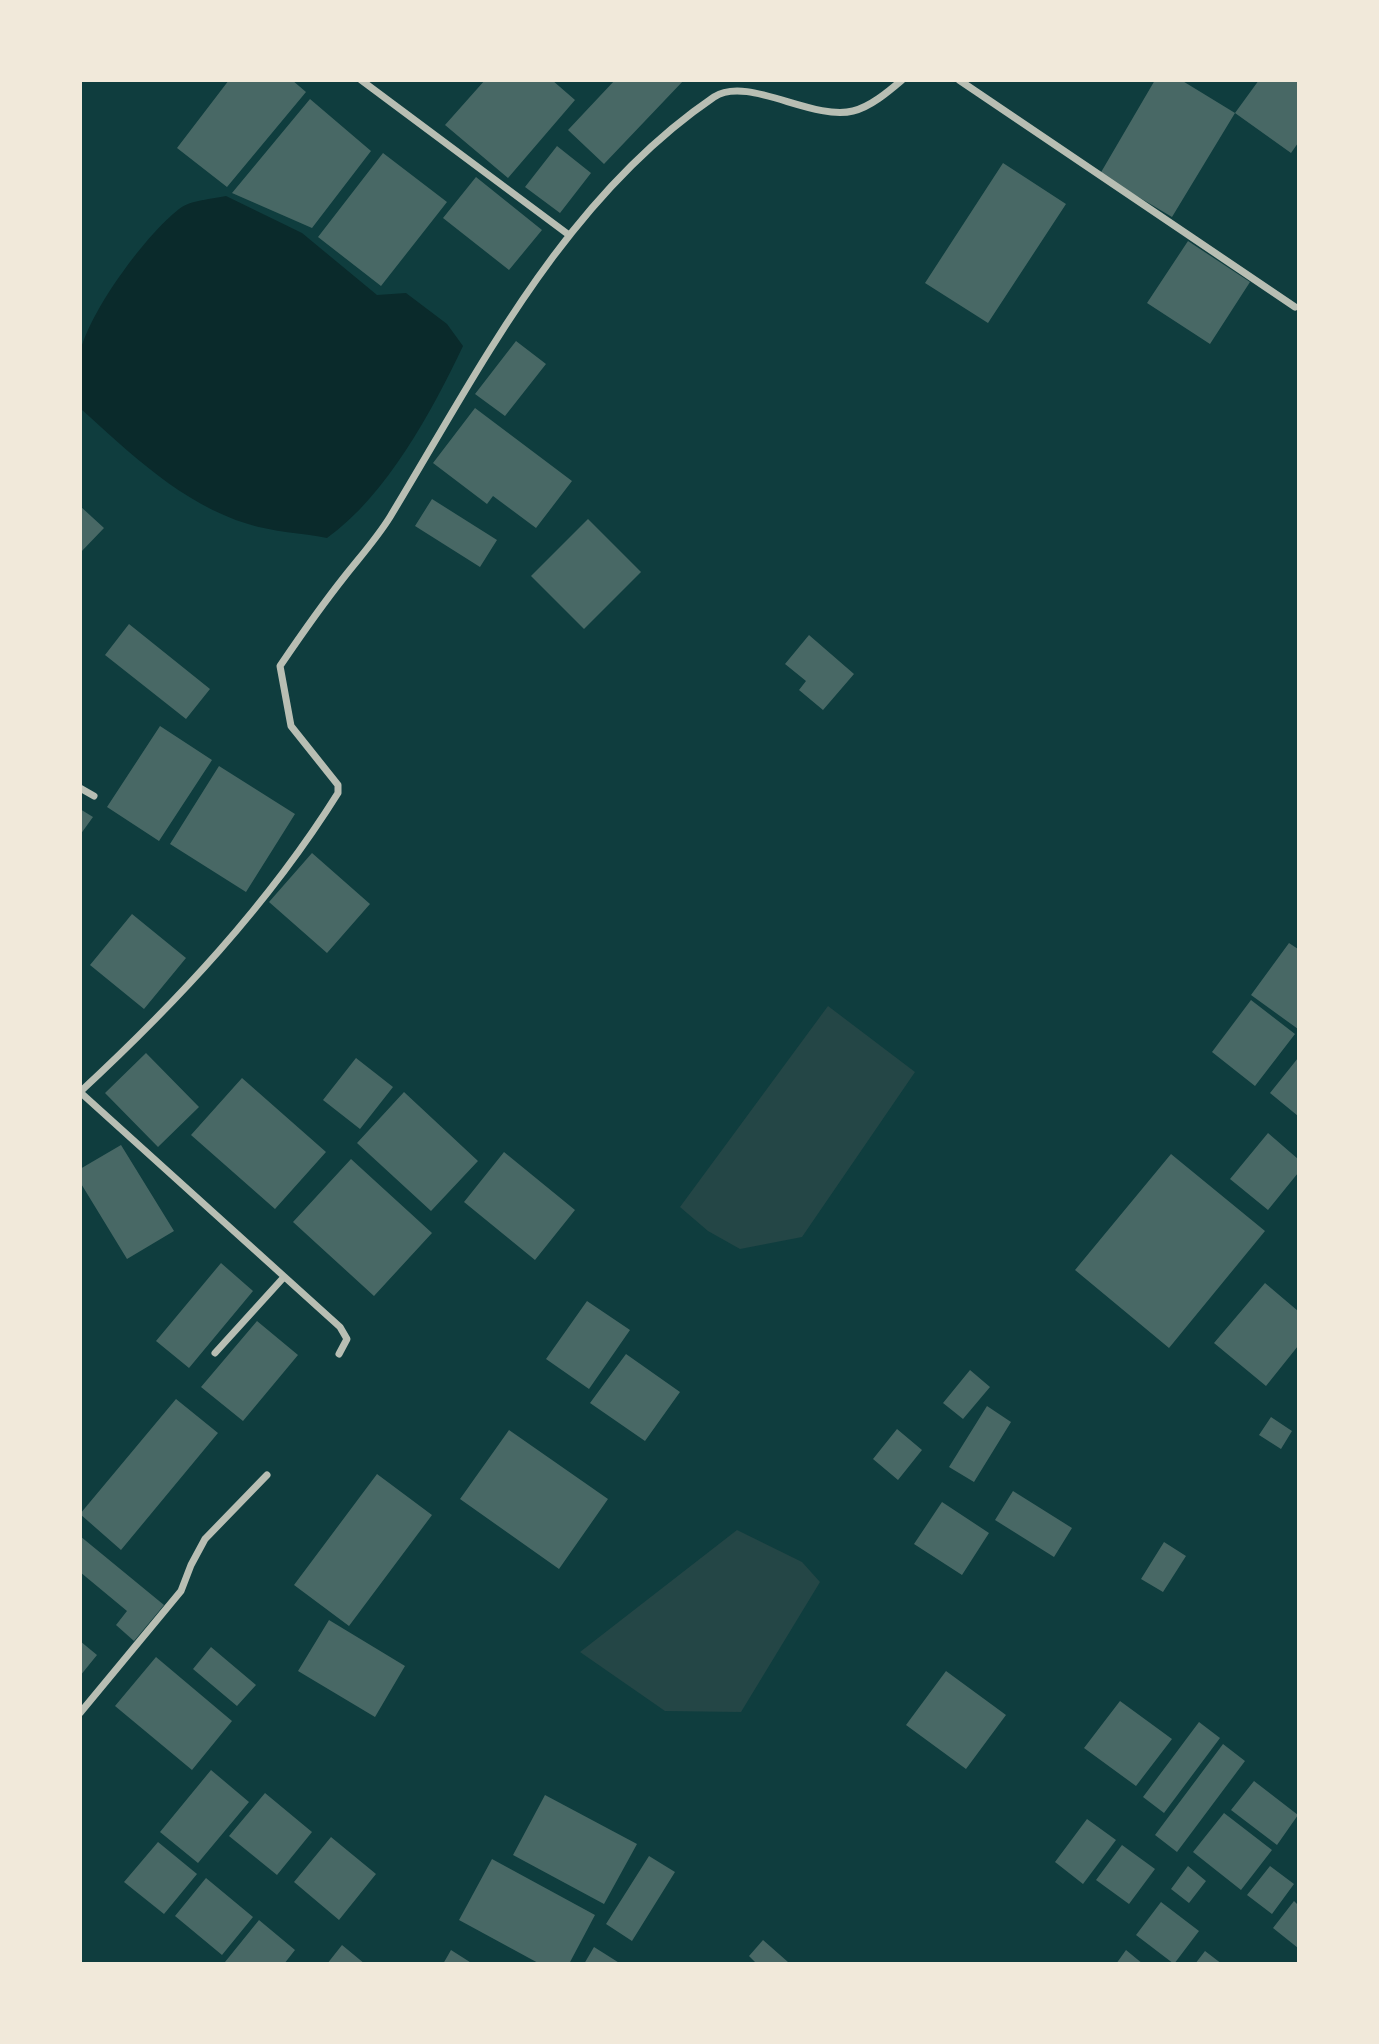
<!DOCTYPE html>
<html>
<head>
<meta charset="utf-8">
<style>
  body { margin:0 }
  #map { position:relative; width:1379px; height:2044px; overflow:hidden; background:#0f3d3e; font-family:"Times New Roman",serif }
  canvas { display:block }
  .frame { position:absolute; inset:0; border:82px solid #f1e9da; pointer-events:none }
</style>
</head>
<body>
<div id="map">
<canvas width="1379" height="2044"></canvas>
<div class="frame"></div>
</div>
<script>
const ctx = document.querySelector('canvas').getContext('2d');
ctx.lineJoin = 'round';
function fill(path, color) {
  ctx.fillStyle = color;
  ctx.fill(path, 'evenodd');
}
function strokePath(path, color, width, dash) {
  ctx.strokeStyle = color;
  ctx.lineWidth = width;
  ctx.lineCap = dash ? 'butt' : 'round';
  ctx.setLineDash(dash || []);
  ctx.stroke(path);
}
fill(new Path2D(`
  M828 1006 915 1072 802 1237 740 1249 708 1231 680 1207Z
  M737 1530 802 1562 820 1582 741 1712 665 1711 580 1652Z`), '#244646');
fill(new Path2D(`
  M226 196 302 233 377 295 406 293 447 324 463 346C432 411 387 495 327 538 302 533 273 532 248 524 182 504 130 453 81 409 80 390 77 367 81 349 93 307 145 236 179 209 190 200 213 199 226 196Z`), '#0a2a2b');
fill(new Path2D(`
  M229 80H292L306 92 227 187 177 148Z
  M485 80H552L575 100 508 178 445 125Z
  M615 80H684L604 164 568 130Z
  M1155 80H1181L1235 113 1172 217 1100 174Z
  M1259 80H1298V143L1291 153 1235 113Z
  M310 99 371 151 312 228 232 193Z
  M557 146 591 173 560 213 525 187Z
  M383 153 447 202 381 286 318 237Z
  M1003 163 1066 204 988 323 925 283Z
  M476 177 542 230 509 270 443 218Z
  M1188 241 1250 282 1210 344 1147 303Z
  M516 341 546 364 505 416 475 394Z
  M475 408 572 481 536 528 493 496 487 504 433 463Z
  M432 499 497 540 480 567 415 526Z
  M80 506 104 528 80 553Z
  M588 519 641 572 584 629 531 576Z
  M129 624 210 689 186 719 105 655Z
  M809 635 854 674 823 710 799 690 806 681 785 664Z
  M160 726 212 760 159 841 107 807Z
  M219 766 295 814 246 892 170 844Z
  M80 809 93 817 80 835Z
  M312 853 370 904 327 953 269 902Z
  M132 914 186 958 144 1009 90 965Z
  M1289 943 1298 949V1029L1251 995Z
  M1251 1000 1295 1034 1255 1086 1212 1052Z
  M146 1053 199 1107 158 1147 105 1093Z
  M356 1058 393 1087 360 1129 323 1100Z
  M1298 1058V1116L1270 1093Z
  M242 1078 326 1152 275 1209 191 1135Z
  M404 1092 478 1161 431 1211 357 1143Z
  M1268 1133 1298 1159V1173L1268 1210 1230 1179Z
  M121 1145 174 1231 127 1259 80 1182V1169Z
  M504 1152 575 1210 535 1260 464 1202Z
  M1171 1154 1265 1231 1169 1348 1075 1270Z
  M351 1159 432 1233 374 1296 293 1222Z
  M221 1263 253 1291 189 1368 156 1341Z
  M1265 1283 1298 1311V1346L1266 1386 1214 1343Z
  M587 1301 630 1330 589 1389 546 1359Z
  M257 1321 298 1355 243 1421 201 1387Z
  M626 1354 680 1392 645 1441 590 1403Z
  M970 1370 990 1387 963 1419 943 1403Z
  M176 1399 218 1433 121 1550 80 1514Z
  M987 1406 1011 1422 974 1482 949 1467Z
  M1271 1417 1292 1431 1281 1449 1259 1435Z
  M897 1429 922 1450 898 1480 873 1459Z
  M509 1430 608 1499 559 1569 460 1499Z
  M377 1474 432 1515 349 1626 294 1585Z
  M1013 1491 1072 1528 1054 1557 995 1520Z
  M942 1502 989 1533 962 1575 914 1544Z
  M80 1536 164 1605 134 1641 116 1625 127 1611 80 1572Z
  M1164 1542 1186 1556 1163 1592 1141 1579Z
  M329 1620 405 1666 375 1717 298 1671Z
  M80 1641 97 1655 80 1676Z
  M211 1647 256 1685 237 1706 193 1669Z
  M156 1657 232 1721 192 1770 115 1706Z
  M946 1671 1006 1715 966 1769 906 1725Z
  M1120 1701 1172 1739 1136 1786 1084 1748Z
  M1199 1722 1220 1738 1164 1813 1143 1797Z
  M1223 1744 1245 1761 1177 1852 1155 1835Z
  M211 1770 249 1802 198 1863 160 1832Z
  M1254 1781 1298 1815 1277 1845 1231 1810Z
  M265 1793 312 1832 277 1875 229 1836Z
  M545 1795 637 1844 604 1904 513 1855Z
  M1224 1813 1272 1850 1241 1890 1193 1852Z
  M1087 1819 1116 1840 1083 1884 1055 1862Z
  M331 1837 376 1874 339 1920 294 1882Z
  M158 1842 197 1874 164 1914 124 1882Z
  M1122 1845 1155 1869 1129 1904 1096 1880Z
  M649 1856 675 1872 632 1941 606 1924Z
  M492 1859 595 1915 569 1964H540L459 1920Z
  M1188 1866 1206 1881 1189 1903 1171 1889Z
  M1270 1866 1294 1884 1272 1914 1247 1895Z
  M206 1878 253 1917 222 1955 175 1916Z
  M1294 1901 1298 1905V1948L1273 1928Z
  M1161 1902 1199 1931 1174 1964 1136 1935Z
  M259 1920 295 1950 284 1964H227L225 1962Z
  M763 1940 788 1962 787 1964H757L749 1956Z
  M342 1945 365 1964H327Z
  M594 1947 621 1964H584Z
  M451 1950 473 1964H443Z
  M1126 1950 1143 1964H1116Z
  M1205 1951 1222 1964H1195Z`), '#486865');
strokePath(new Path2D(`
  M361 80 569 235
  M959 80 1295 307
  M80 788 94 796
  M80 1092C177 1002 268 905 338 793V785L291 726 280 666C301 635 322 605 345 576 360 557 377 538 390 517 481 367 564 199 714 97 747 75 812 121 853 111 870 107 888 92 902 80
  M80 1092 340 1327 347 1339 339 1354
  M215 1353 284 1277
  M80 1713 181 1591 191 1565 205 1539 267 1475`), '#b8beb3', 7);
</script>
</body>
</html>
